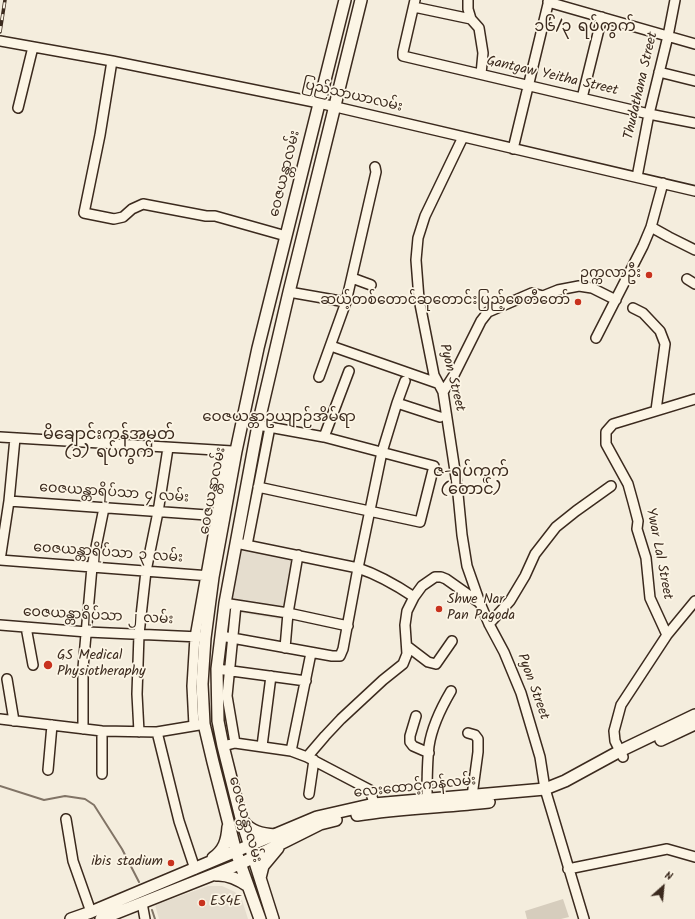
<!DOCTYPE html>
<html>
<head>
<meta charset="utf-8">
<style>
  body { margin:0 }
  #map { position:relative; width:695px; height:919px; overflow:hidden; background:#f4eddd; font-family:Kalam,sans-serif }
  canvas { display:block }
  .north { position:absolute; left:643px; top:867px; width:40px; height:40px; -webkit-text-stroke:3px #fcf5e5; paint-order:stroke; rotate:27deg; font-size:11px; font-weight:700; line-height:16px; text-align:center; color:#3b2a1e }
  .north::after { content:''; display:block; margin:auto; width:14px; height:18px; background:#3b2a1e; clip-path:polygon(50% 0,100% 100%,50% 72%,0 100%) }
</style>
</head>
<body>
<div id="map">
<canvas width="695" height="919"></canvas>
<div class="north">N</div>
</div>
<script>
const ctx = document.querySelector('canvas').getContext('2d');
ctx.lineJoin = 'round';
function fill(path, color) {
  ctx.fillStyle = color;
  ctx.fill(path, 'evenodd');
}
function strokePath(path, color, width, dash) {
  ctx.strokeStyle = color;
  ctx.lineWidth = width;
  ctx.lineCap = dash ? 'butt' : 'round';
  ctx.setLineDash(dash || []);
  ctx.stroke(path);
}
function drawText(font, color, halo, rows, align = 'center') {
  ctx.font = font + ' Kalam,"Noto Sans Myanmar",sans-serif';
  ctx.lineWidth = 3.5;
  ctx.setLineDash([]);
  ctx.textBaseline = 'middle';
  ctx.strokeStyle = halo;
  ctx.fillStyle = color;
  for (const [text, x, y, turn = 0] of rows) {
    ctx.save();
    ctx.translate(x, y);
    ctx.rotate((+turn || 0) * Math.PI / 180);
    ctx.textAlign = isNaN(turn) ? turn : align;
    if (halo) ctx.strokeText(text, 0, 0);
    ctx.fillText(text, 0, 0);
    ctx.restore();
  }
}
fill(new Path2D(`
  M243 540 302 552 291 621 230 611Z
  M208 886H222L235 892 242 900 248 919H159L155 905Z`), '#e5ddce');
fill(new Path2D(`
  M563 899 569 917 561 919H527L525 911Z`), '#d6cdbd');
strokePath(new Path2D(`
  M0 786 44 800 65 796 85 799 94 805 122 849 139 882
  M152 910 155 919`), '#817466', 2);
const minor = new Path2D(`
  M415 0 403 52V56L649 114 695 123
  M468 0V9L471 19 479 28 483 53 481 74
  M548 2 695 44
  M414 7 471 19
  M0 41 112 61 319 103 695 191
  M112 61 100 135 84 213 114 219 123 217 132 209 143 204 206 216H215L286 236
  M659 72 695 81
  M582 98 602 17
  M18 108 33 47
  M463 137 425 216 418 238 416 260 419 299 434 375 443 392 457 484 462 535 467 566 480 603 489 624 504 652 521 693 540 757 545 789 584 919
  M513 149 549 0
  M637 177 649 114 668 36 675 0
  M651 227 669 237 695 250
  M352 278 371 285
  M687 279 695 284
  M289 292 346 302
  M633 308 643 313 660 331 665 344 656 410
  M596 338 643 246 651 227 663 183
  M331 346 437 383
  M319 377 346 302 376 172 375 167
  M405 381 397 403 440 417
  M443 392 454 375 481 321 488 312 532 293 543 296 558 290 579 286 592 288 616 300
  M258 425 324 437 434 466 420 522 258 487
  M0 437 232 451
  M324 437 349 371
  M9 501 221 516
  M236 543 358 568C379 575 396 585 414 597
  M247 545 270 427
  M0 560 210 576
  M0 560 9 501 15 438
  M230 604 288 613 348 626
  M489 624 510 601 525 576 535 554 556 527 576 511 611 486
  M0 625 87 632 200 637
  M26 627 33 665
  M667 635 695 601
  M221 636 332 656H340L343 649 358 568 382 452 397 403
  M407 646 428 662 436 664 452 641
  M285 648 288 613 298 555
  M217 669 306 681
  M7 679 14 721
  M416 716 410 736V742L413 746 429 753
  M0 719 102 731 157 732 199 725
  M194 726 192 686 195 637 228 451
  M83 729V668L92 567 104 508
  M139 732 137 694 139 634 146 571 158 512 168 448
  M157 732 179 821 195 869
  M468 733 475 735 478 739V752L472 796
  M235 743 227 696 236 605
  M223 746 235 743 291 751 307 757 370 790 376 810
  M262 746 271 676
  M291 751 311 653
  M307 757 325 736 341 719 383 680 403 664 407 654 405 625 407 611 414 597 422 586 435 577H441L446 579 480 603
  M623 757 615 741 614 731 621 705 667 635 650 598 646 558 637 529 638 521 633 502 628 484 606 444V432L613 424 695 399
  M48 770 52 725
  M102 774V731
  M309 794 314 760
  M427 799C427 782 427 763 429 746 432 726 441 708 451 691
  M66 819 73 861 91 912
  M568 869 667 849 695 857
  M142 903 145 919`);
const major = new Path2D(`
  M661 740 695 724
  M357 815C401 808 445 807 489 802
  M243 821C251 832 262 834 275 835
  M213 858C224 850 227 841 228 827
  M216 875C228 874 238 879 248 886
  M260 878 263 866 278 848
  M71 919 91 912 317 817 374 804 545 789 565 781 620 751 695 715
  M101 919 240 864 320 824 336 820
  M260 919 236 852 213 762 204 724 202 684 205 638 213 577 224 517 236 451 258 348 345 0
  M273 919 241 818 223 746 218 721 217 669 225 603 258 425 289 292 361 0`);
strokePath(minor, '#3b2a1e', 12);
strokePath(major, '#3b2a1e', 14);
strokePath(minor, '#fcf5e5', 9);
strokePath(major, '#fcf5e5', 11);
const rail = new Path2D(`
  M0 32 5 0`);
strokePath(rail, '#3b2a1e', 3.5);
strokePath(rail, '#fcf5e5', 2, [6]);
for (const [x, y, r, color] of [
  [649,275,4,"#c8321e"],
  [578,302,4,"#c8321e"],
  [439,609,4,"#c8321e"],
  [48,665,5,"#c8321e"],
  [171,863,4,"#c8321e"],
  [202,903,4,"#c8321e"]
]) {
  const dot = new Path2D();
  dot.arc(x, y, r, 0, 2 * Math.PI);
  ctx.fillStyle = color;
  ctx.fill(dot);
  strokePath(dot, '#fcf5e5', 1.5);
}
drawText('14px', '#3b2a1e', '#fcf5e5', [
  ["Gantgaw Yeitha Street",552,77,13],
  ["Thudathana Street",642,86,-77],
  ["ပြည်သာယာလမ်း",352,97,13],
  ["ဝေဇယန္တာလမ်း",286,174,-76],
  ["Pyon Street",451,378,76],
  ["ဝေဇယန္တာလမ်း",214,491,-79],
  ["ဝေဇယန္တာရိပ်သာ ၄ လမ်း",114,494,4],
  ["ဝေဇယန္တာရိပ်သာ ၃ လမ်း",108,554,4],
  ["Ywar Lal Street",658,554,79],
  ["ဝေဇယန္တာရိပ်သာ ၂ လမ်း",98,617,3],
  ["Pyon Street",532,687,70],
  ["လေးထောင့်ကန်လမ်း",415,788,-6],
  ["ဝေဇယန္တာလမ်း",244,820,74]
]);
drawText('14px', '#3b2a1e', '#fcf5e5', [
  ["ဥက္ကလာဦး",641,275],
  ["ဆယ့်တစ်တောင်ဆုတောင်းပြည့်စေတီတော်",570,302],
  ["Shwe Nar",447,601,"left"],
  ["Pan Pagoda",447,617,"left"],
  ["GS Medical",57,657,"left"],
  ["Physiotheraphy",57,673,"left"],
  ["ibis stadium",163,863],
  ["ES4E",210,903,"left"]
], 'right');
drawText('15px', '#3b2a1e', '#fcf5e5', [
  ["ဝေဇယန္တာဥယျာဉ်အိမ်ရာ",279,418]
]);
drawText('16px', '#3b2a1e', '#fcf5e5', [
  ["၁၆/၃ ရပ်ကွက်",585,28],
  ["မိချောင်းကန်အမှတ်",109,436],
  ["(၁) ရပ်ကွက်",109,454],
  ["ဇ-ရပ်ကွက်",471,473],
  ["(တောင်)",471,491]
]);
</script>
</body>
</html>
